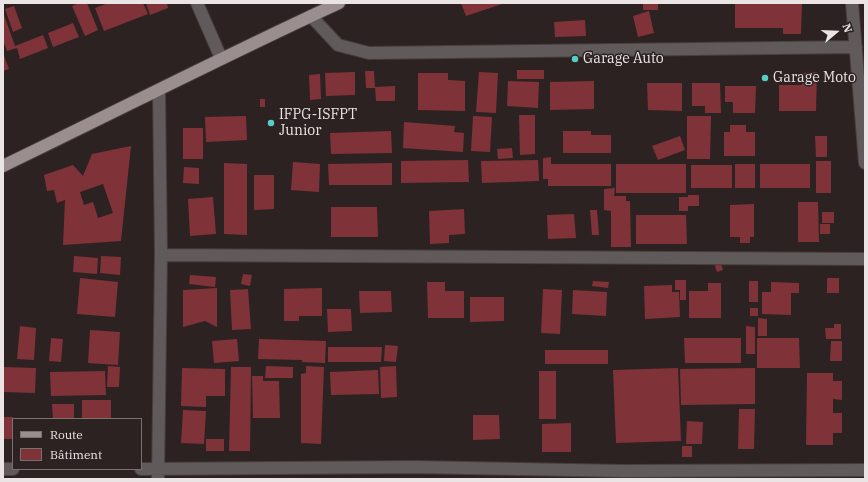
<!DOCTYPE html>
<html>
<head>
<meta charset="utf-8">
<style>
  body { margin:0 }
  #map { position:relative; width:868px; height:482px; overflow:hidden; background:#2d2222; font-family:"IBM Plex Serif",serif }
  canvas { display:block }
  .frame { position:absolute; inset:0; border:4px solid #ebe4e4; pointer-events:none }
  .legend { position:absolute; left:12px; top:418px; width:130px; height:52px; box-sizing:border-box; background:#2d2222; border:1px solid #797070; margin:0; padding:5px 7px; list-style:none; font-size:12px; color:#ebe4e4 }
  .legend li { display:flex; align-items:center; gap:8px; height:20px }
  .legend b { width:20px; border:1px solid #797070 }
  .north { position:absolute; left:816px; top:12px; width:40px; height:40px; -webkit-text-stroke:3px #2d2222; paint-order:stroke; rotate:71deg; font-size:11px; font-weight:700; line-height:16px; text-align:center; color:#ebe4e4 }
  .north::after { content:''; display:block; margin:auto; width:14px; height:18px; background:#ebe4e4; clip-path:polygon(50% 0,100% 100%,50% 72%,0 100%) }
</style>
</head>
<body>
<div id="map">
<canvas width="868" height="482"></canvas>
<div class="frame"></div>
<ul class="legend">
<li><b style="height:5px;background:#9a8e8e"></b>Route</li>
<li><b style="height:11px;background:#7f3238"></b>Bâtiment</li>
</ul>
<div class="north">N</div>
</div>
<script>
const ctx = document.querySelector('canvas').getContext('2d');
ctx.lineJoin = 'round';
function fill(path, color) {
  ctx.fillStyle = color;
  ctx.fill(path, 'evenodd');
}
function strokePath(path, color, width, dash) {
  ctx.strokeStyle = color;
  ctx.lineWidth = width;
  ctx.lineCap = dash ? 'butt' : 'round';
  ctx.setLineDash(dash || []);
  ctx.stroke(path);
}
function drawText(font, color, halo, rows, align = 'center') {
  ctx.font = font + ' "IBM Plex Serif",serif';
  ctx.lineWidth = 3;
  ctx.setLineDash([]);
  ctx.textBaseline = 'middle';
  ctx.strokeStyle = halo;
  ctx.fillStyle = color;
  for (const [text, x, y, turn = 0] of rows) {
    ctx.save();
    ctx.translate(x, y);
    ctx.rotate((+turn || 0) * Math.PI / 180);
    ctx.textAlign = isNaN(turn) ? turn : align;
    if (halo) ctx.strokeText(text, 0, 0);
    ctx.fillText(text, 0, 0);
    ctx.restore();
  }
}
fill(new Path2D(`
  M79 3H87L98 30 85 36 72 6Z
  M108 3H143L148 14 104 31 95 8Z
  M146 3H167L168 8 150 15Z
  M461 3H505L466 16Z
  M643 3H658V10H643Z
  M735 3H802L801 34H783V28H735Z
  M14 6 22 28 13 32 5 9Z
  M649 11 654 33 638 37 633 16Z
  M3 12 15 46 43 35 48 48 20 59 17 48 7 51 3 40Z
  M585 20 586 36 555 37 554 22Z
  M73 23 79 37 53 47 48 33Z
  M3 53 9 69 3 71Z
  M517 70H544V79H517Z
  M365 71H374L375 88H366Z
  M355 72V95L326 96 325 73Z
  M479 72 498 73 496 113 476 112Z
  M817 72 816 111H779V85H802V73Z
  M418 73H448V80L465 81V111L418 110Z
  M320 74 321 99 310 100 309 75Z
  M508 81 539 82 538 108 507 106Z
  M594 81V109L550 110V82Z
  M647 83H682V111L648 110Z
  M692 83H720L721 113H705V106H692Z
  M395 86V101H376L375 87Z
  M725 86H756L755 113H733V102H725Z
  M260 99H265V107H260Z
  M519 115H535V154L520 155Z
  M246 116 247 140 206 142 205 117Z
  M473 116 492 117 490 152 471 151Z
  M687 116H711L710 159H687Z
  M404 122 455 126 454 132 464 133 463 152 403 148Z
  M730 125H746V132H755V156H724V132H730Z
  M183 128H203V159H183Z
  M391 131 392 153 331 154 330 133Z
  M563 131H591V135H611V153H563Z
  M680 136 685 150 658 160 652 146Z
  M815 136H827V157H816Z
  M131 146 121 241 63 245 65 200 57 203 54 190 47 191 44 175 73 165 83 176 92 154ZM103 184 113 213 98 218 93 202 84 205 80 192Z
  M512 148 513 158 498 159 497 149Z
  M551 157V164H611V186H548V179H543V158Z
  M468 160 469 182 401 183V161Z
  M538 160 539 181 482 183 481 161Z
  M816 161H831V193H816Z
  M293 162 320 164 319 192 291 190Z
  M224 163 247 164V235L224 234Z
  M392 163V185H329L328 164Z
  M616 164H686V193H616Z
  M735 164H755V188H735Z
  M760 164H810V188H760Z
  M691 165H732V188H691Z
  M184 167 199 168V184L183 183Z
  M254 175H274V209L254 210Z
  M615 188 614 196H626V201H630L631 247H611V211L604 210V189Z
  M688 195H699V206H688V211H679V197H688Z
  M213 197 216 234 190 236 188 199Z
  M798 202H818L819 242H798Z
  M754 204V237H750V243H740V237H730V205Z
  M331 207H377L378 237H331Z
  M464 209 465 234 449 235V243L430 244 429 211Z
  M590 210H597L599 235H592Z
  M822 212H834V223H822Z
  M574 214 576 238 548 239 547 215Z
  M636 215H686L687 244H636Z
  M820 224H830V234H820Z
  M74 256 98 258 97 274 73 272Z
  M101 256 121 257 120 275 100 273Z
  M720 261 723 270 717 272 714 263Z
  M243 274 252 275 250 286 241 284Z
  M190 275 216 277 215 287 189 284Z
  M80 278 118 282 115 317 77 314Z
  M827 278H839V293H827Z
  M675 280H686V300H680V290H675Z
  M593 281 609 282 608 288 592 286Z
  M749 281H758V302H749Z
  M427 282H445V291H464V318H428Z
  M771 282 799 283V293H791V315L762 314V292H771Z
  M708 283H721V318H689V291H708Z
  M672 285V292H679L680 317 645 319 644 286Z
  M217 288V327L205 321 183 327V290Z
  M322 288V316H299V321H284V289Z
  M248 289 251 329 232 330 230 290Z
  M543 289 562 290 560 334 541 333Z
  M573 290 607 292 606 316 572 314Z
  M359 291H391L392 312 360 313Z
  M470 297H504V321L470 322Z
  M750 308H758V316H750Z
  M327 309H351L352 331 328 332Z
  M758 318 767 319V336H758Z
  M834 324H841V339H826L825 328H834Z
  M20 326 36 328 34 360 17 359Z
  M746 326 755 327V354H746Z
  M90 330 120 332 118 365 88 363Z
  M51 338 63 339 61 362 49 361Z
  M684 338H741V363H685Z
  M757 338H799L800 368H757Z
  M237 339 239 361 214 363 212 341Z
  M259 339 326 341 325 363 302 362V360L258 359Z
  M831 341H842V361H830Z
  M385 345 398 346 396 362 384 361Z
  M328 347H382L381 362H328Z
  M545 350H608V364H545Z
  M108 366 120 367 119 387H107Z
  M266 366 293 367V378H265Z
  M306 366 324 367 321 444 301 443V374L306 373Z
  M396 366 397 397 381 398 380 367Z
  M3 367 36 368 35 393 3 392Z
  M231 367H251L250 451H229Z
  M182 368 225 369V396H206V407L181 406Z
  M678 368 681 441 616 443 613 370Z
  M755 368V404L681 405 680 369Z
  M378 370 379 394 331 395 330 372Z
  M105 371 106 395 51 396 50 372Z
  M539 371H556V419H539Z
  M807 373H833V381H842V400L833 399V413H842V433H833V445H806Z
  M252 376H263V381H279L280 418H253Z
  M82 400H111V419H82Z
  M52 404H74V419H53Z
  M739 409H755L754 449H738Z
  M183 410 206 411 204 444 181 443Z
  M473 415H499L500 439 473 440Z
  M3 417H13V439H3Z
  M687 421 703 422 702 444H686Z
  M571 423V452H542V424Z
  M206 439H224V451H206Z
  M682 446H692V457H682Z`), '#7f3238');
const street = new Path2D(`
  M197 3 221 58
  M852 3 865 163
  M311 16 338 45 369 53 856 47
  M161 255 865 259
  M3 469H13
  M141 469 415 467 623 471 865 470
  M158 479 161 255 159 91`);
const primary = new Path2D(`
  M3 166C115 112 226 55 339 3`);
strokePath(street, '#483d3d', 14);
strokePath(primary, '#483d3d', 14);
strokePath(street, '#605a5a', 12);
strokePath(primary, '#9a8e8e', 12);
for (const [x, y, r, color] of [
  [575,59,4,"#55cec6"],
  [765,78,4,"#55cec6"],
  [271,123,4,"#55cec6"]
]) {
  const dot = new Path2D();
  dot.arc(x, y, r, 0, 2 * Math.PI);
  ctx.fillStyle = color;
  ctx.fill(dot);
  strokePath(dot, '#2d2222', 1.5);
}
drawText('14px', '#ebe4e4', '#2d2222', [
  ["Garage Auto",583,59],
  ["Garage Moto",773,78],
  ["IFPG-ISFPT",279,115],
  ["Junior",279,131]
], 'left');
</script>
</body>
</html>
